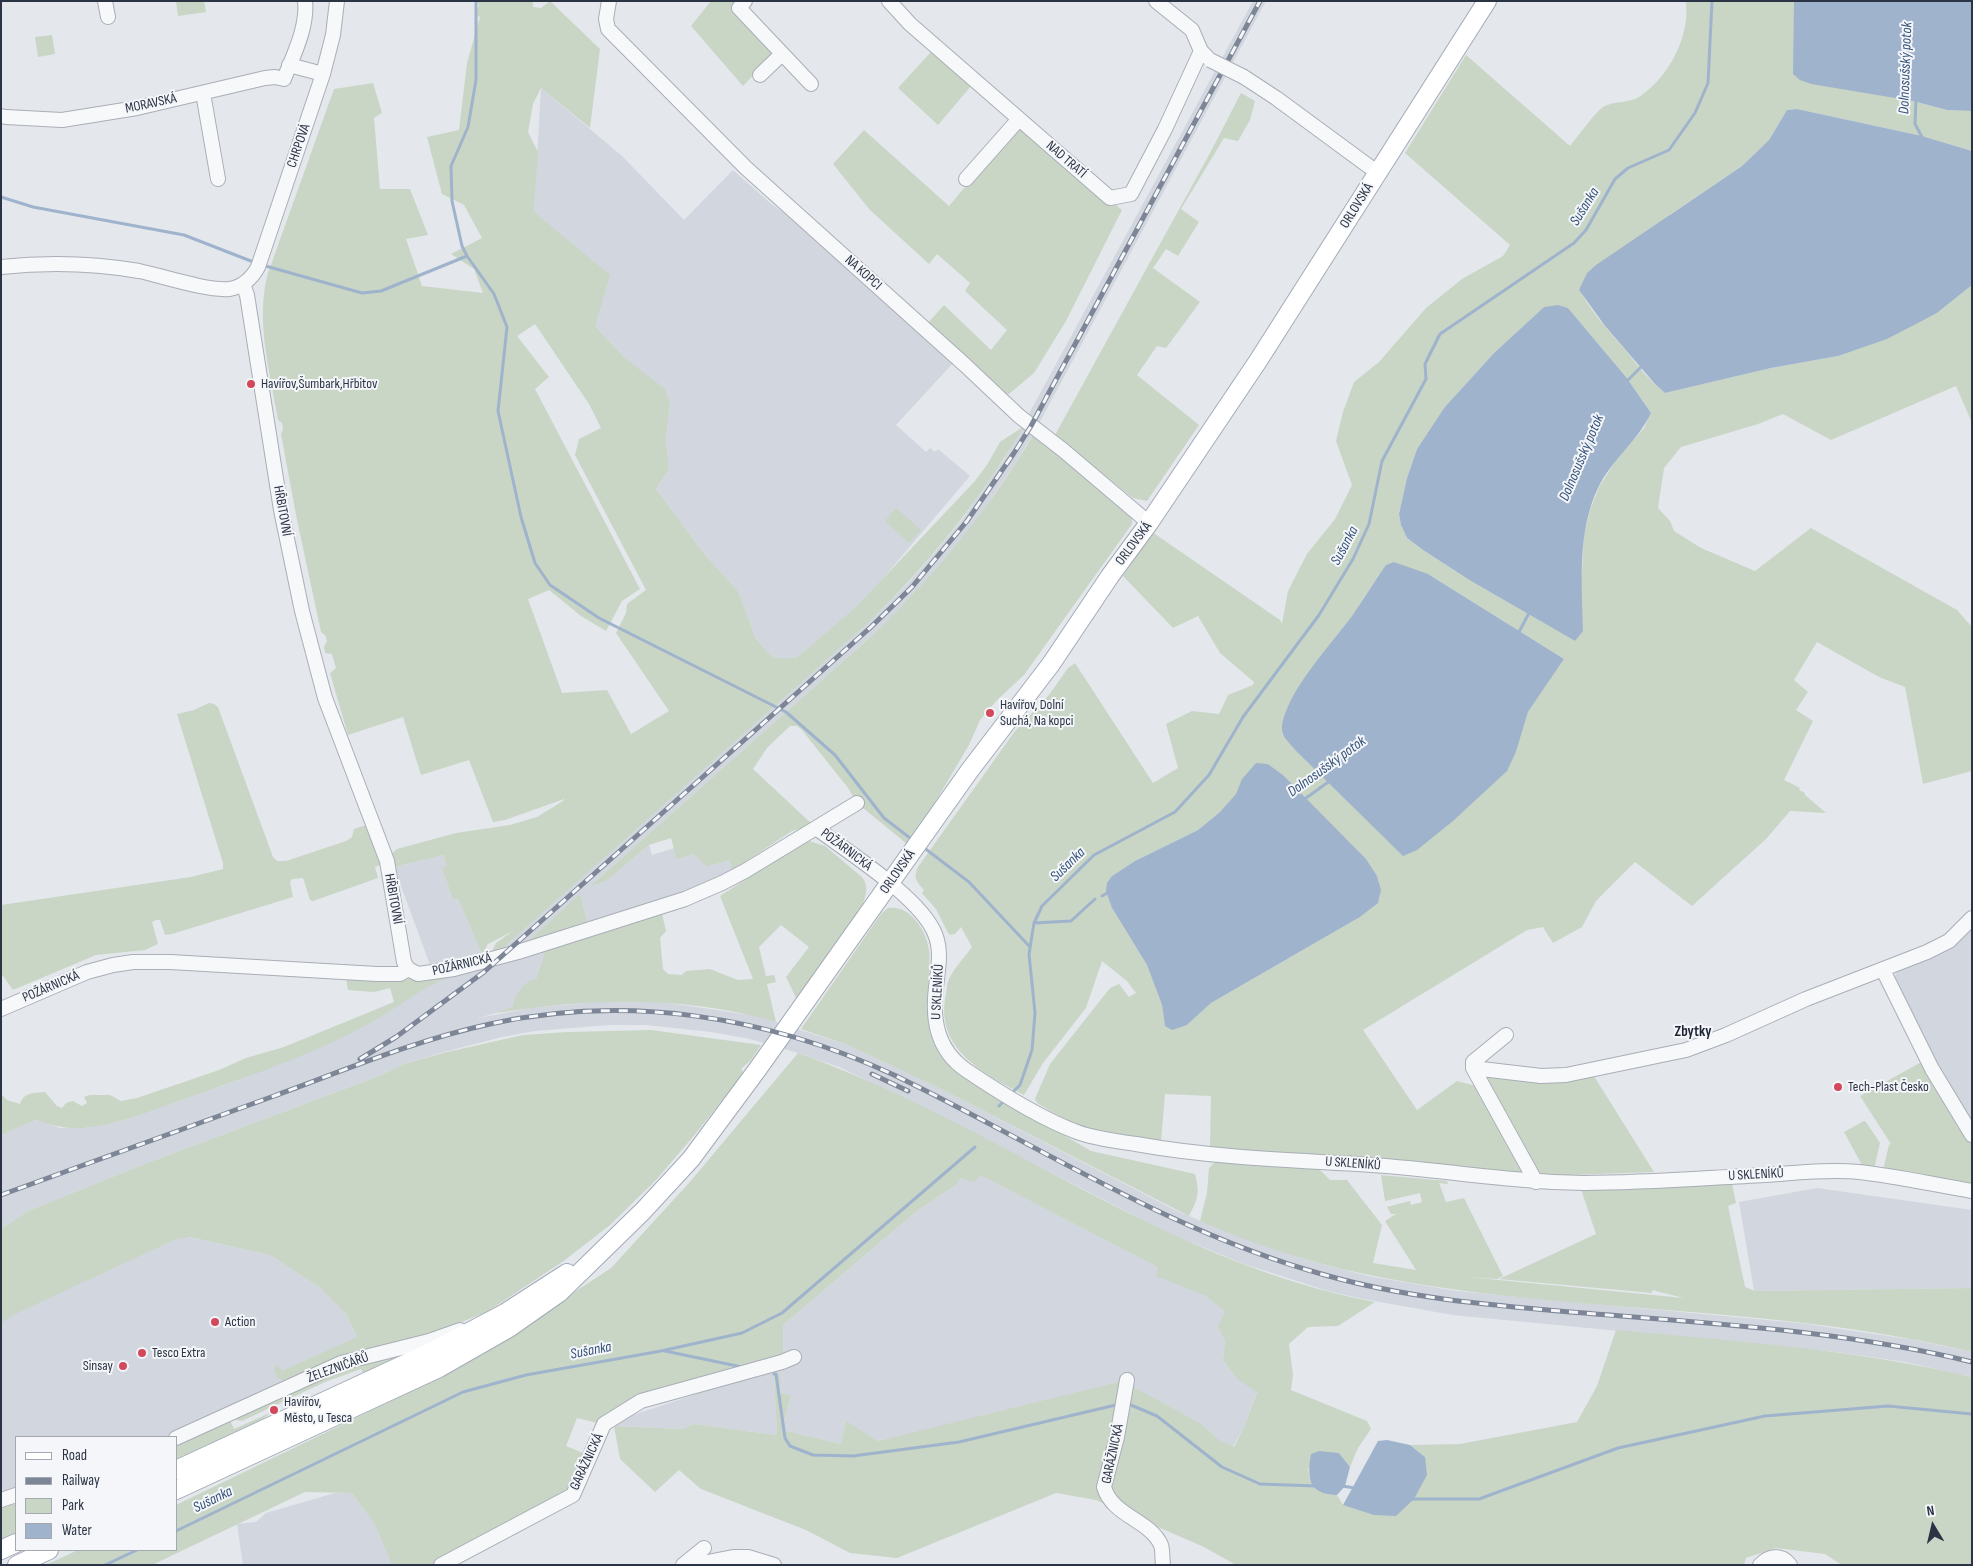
<!DOCTYPE html>
<html>
<head>
<meta charset="utf-8">
<style>
  body { margin:0 }
  #map { position:relative; width:1973px; height:1566px; overflow:hidden; background:#e4e7ec; font-family:"Sofia Sans Condensed",sans-serif }
  canvas { display:block }
  .frame { position:absolute; inset:0; border:2px solid #2b3445; pointer-events:none }
  .legend { position:absolute; left:15px; top:1436px; width:162px; height:115px; box-sizing:border-box; background:#f4f6f9; border:1px solid #a4a8b1; margin:0; padding:6px 9px; list-style:none; font-size:15px; color:#2b3445 }
  .legend li { display:flex; align-items:center; gap:10px; height:25px }
  .legend b { width:25px; border:1px solid #a4a8b1 }
  .north { position:absolute; left:1908px; top:1501px; width:50px; height:50px; -webkit-text-stroke:4px #f4f6f9; paint-order:stroke; rotate:351deg; font-size:14px; font-weight:700; line-height:20px; text-align:center; color:#2b3445 }
  .north::after { content:''; display:block; margin:auto; width:18px; height:22px; background:#2b3445; clip-path:polygon(50% 0,100% 100%,50% 72%,0 100%) }
</style>
</head>
<body>
<div id="map">
<canvas width="1973" height="1566"></canvas>
<div class="frame"></div>
<ul class="legend">
<li><b style="height:6px;background:#fff"></b>Road</li>
<li><b style="height:6px;background:#7d8696"></b>Railway</li>
<li><b style="height:14px;background:#c9d6c5"></b>Park</li>
<li><b style="height:14px;background:#9fb4cc"></b>Water</li>
</ul>
<div class="north">N</div>
</div>
<script>
const ctx = document.querySelector('canvas').getContext('2d');
ctx.lineJoin = 'round';
function fill(path, color) {
  ctx.fillStyle = color;
  ctx.fill(path, 'evenodd');
}
function strokePath(path, color, width, dash) {
  ctx.strokeStyle = color;
  ctx.lineWidth = width;
  ctx.lineCap = dash ? 'butt' : 'round';
  ctx.setLineDash(dash || []);
  ctx.stroke(path);
}
function drawText(font, color, halo, rows, align = 'center') {
  ctx.font = font + ' "Sofia Sans Condensed",sans-serif';
  ctx.lineWidth = 4;
  ctx.setLineDash([]);
  ctx.textBaseline = 'middle';
  ctx.strokeStyle = halo;
  ctx.fillStyle = color;
  for (const [text, x, y, turn = 0] of rows) {
    ctx.save();
    ctx.translate(x, y);
    ctx.rotate((+turn || 0) * Math.PI / 180);
    ctx.textAlign = isNaN(turn) ? turn : align;
    if (halo) ctx.strokeText(text, 0, 0);
    ctx.fillText(text, 0, 0);
    ctx.restore();
  }
}
fill(new Path2D(`
  M1253 1H1266L1036 429 1015 464 974 524 916 592 875 633 591 885 606 881 649 845 652 855 675 848 678 860 694 854 712 864 730 860 731 871 707 884 644 906 587 922 580 895 507 960 549 948 545 952 536 979 513 1006 506 1010 478 1018 531 1008 608 1001H647L683 1005 756 1016 848 1045 945 1091 1175 1210 1224 1231 1304 1259 1368 1276 1456 1291 1799 1323 1909 1339 1972 1352V1377L1905 1362 1837 1352 1453 1315 1363 1299 1328 1291 1244 1264 1164 1231 935 1113 839 1067 798 1053 750 1039 711 1032 646 1025H609L535 1031 502 1037 444 1052 404 1064 379 1076 142 1165 28 1211 1 1229V1135L36 1120 60 1128H86L123 1120 196 1095 233 1082 333 1041 371 1022 436 981 455 974 474 972 867 624 907 584 937 550 964 517 1005 458Z
  M541 88 622 156 684 220 733 170 770 203 818 237 954 362 896 425 926 452 930 448 935 452 938 449 970 476 879 583 856 608 796 658H773L756 639 738 591 705 555 656 489 669 469 666 439 670 403 665 390 625 358 595 326 534 212Z
  M444 855 448 866 442 868 453 900 458 899 482 954 430 965 394 867Z
  M1972 927V1126L1936 1065 1893 978 1898 971Z
  M980 1175 1159 1267 1204 1295 1226 1311 1219 1327 1225 1340 1223 1360 1237 1379 1257 1391 1245 1425 1233 1447 1218 1440 1200 1423 1136 1388 1128 1380 1126 1384 878 1441 846 1422 841 1444 782 1430 791 1397 780 1393V1374H774L777 1435 693 1424 683 1429 614 1426 633 1415 742 1379 762 1362 783 1354V1325L918 1210 956 1185 961 1178Z
  M1817 1188 1972 1210V1288L1754 1291 1739 1202Z
  M170 1233 270 1255 319 1287 346 1314 367 1359 176 1437H16V1499L1 1503V1314Z
  M335 1493H352L375 1525 392 1565H243L237 1524 256 1522 266 1513Z`), '#d2d6de');
fill(new Path2D(`
  M176 1H204L206 12 178 16Z
  M476 1H533V7L541 8 550 1 600 49 590 128 541 88 533 104 528 132 538 152 534 212 610 275 595 326 625 358 665 389 670 403 666 439 669 469 656 489 705 555 738 591 756 639 773 658H796L855 608 975 481 987 465 1000 442 1023 427C979 503 929 563 867 624L498 952H493V949L496 943 513 931 488 944 482 954 458 899 453 900 442 868 447 866 444 855 394 867 391 854 397 849 456 833 510 825 537 817 563 801 564 799 505 820 493 822 469 760 421 775 403 717 348 735 330 673 336 668 332 654 325 653 324 647 327 641 325 635 321 632 296 515 281 434 283 430 282 423 278 420C270 371 255 321 268 273L334 89 373 83 382 113 374 118 380 189H410L428 235 406 239 422 286 483 293 474 269 451 254 482 238 464 205 442 194 427 137 459 130 467 63 480 17 475 15 479 5ZM535 324 589 404 601 428 579 439 575 455 646 590 627 604 626 613 616 633 669 711 631 734 607 690 562 693 528 599 549 590 581 616 606 631 622 601 640 589 535 389 549 377 517 336Z
  M711 1H738L772 51 770 57 743 86 691 26Z
  M1686 1H1794L1795 53 1913 101 1947 110 1972 111V151L1922 136 1797 109 1787 110 1769 140 1742 166 1672 213 1579 289C1591 312 1609 331 1626 351 1638 366 1650 381 1665 393L1771 368 1838 356 1937 313 1972 285V423L1956 386 1831 440 1783 414 1758 424 1681 447 1664 468 1658 508 1670 521 1674 531 1701 548 1755 571 1811 528 1957 610 1972 627V771L1923 784 1905 687 1879 677 1817 642 1794 680 1808 692 1796 710 1813 721 1784 780 1800 788 1799 790 1805 793V795L1826 813 1790 811 1766 839 1692 906 1635 862 1596 901 1582 927 1553 943 1543 927 1527 930 1363 1030 1417 1110 1457 1081 1476 1086 1529 1174 1210 1149 1211 1096 1165 1094 1161 1142 1081 1127 1052 1112 1037 1103 1035 1099 1050 1064 1110 988 1119 984 1129 997 1136 993 1127 981 1102 961 1086 1008 1043 1063 1024 1095C983 1073 934 1049 946 994 947 989 947 983 949 979 954 968 965 957 972 947L961 927 955 934 950 935 948 933 936 909 922 893 924 890C916 881 913 878 918 867L1015 731 1049 695 1068 668 1075 663 1153 783 1178 768 1166 724 1192 711 1219 714 1228 695 1253 685 1254 682 1220 653 1198 616 1173 628 1123 576 1152 532 1280 620 1282 624 1288 591 1307 554 1335 519 1352 485 1336 441 1343 412 1354 382 1379 362 1426 308 1462 279 1503 256 1510 245 1405 153 1466 55 1570 146C1577 138 1597 109 1605 106 1615 101 1629 103 1639 97 1669 77 1690 37 1686 1ZM1544 307 1568 308 1626 377 1651 413 1644 428 1616 460 1599 487 1590 510 1584 535 1582 572 1575 641 1471 581 1423 550 1407 538 1401 525 1399 514 1407 478 1417 449 1444 408 1494 353ZM1379 574H1428L1564 659 1528 712 1516 752 1377 829 1296 751 1282 734V728L1288 706 1302 682 1353 615ZM1268 764 1283 775 1377 876C1384 900 1379 902 1360 917L1211 1003 1187 1025H1165L1162 1005 1147 965 1112 908V876L1135 861 1198 830 1220 812Z
  M52 35 55 54 38 57 35 37Z
  M936 52 972 85 938 125 898 88 930 53Z
  M1241 93 1255 101 1250 120 1238 141 1224 138 1181 209 1199 222 1178 256 1166 249 1153 268 1200 302 1166 348 1157 346 1137 375 1199 425 1147 501 1133 498 1055 435 1210 153Z
  M1018 124 1122 210 1066 321 1034 373 1009 394 1003 393 927 324 944 305 991 350 1007 330 965 291 970 283 937 254 929 264 870 210 833 164 864 130 949 206Z
  M1033 435 1127 510 1132 519V524L1024 675 997 700 980 720 969 745 924 821 907 844 857 803 848 788 802 730 797 726H790L767 748 753 769 813 825 792 831 731 871 730 860 707 866 694 854 677 860 671 838 649 845 606 881 590 886 875 633C937 572 989 510 1033 435Z
  M896 508 921 530 909 543 885 521Z
  M209 703 214 704 218 707 273 857 277 861H286L346 841 352 837 354 829 366 825 380 865 375 867 378 878 313 901 310 900 303 878 292 879 290 882 293 897 172 934 165 935 160 920H156L152 922 158 944 145 950 96 955 13 990 3 976 1 977V905L191 877 223 869V863L177 714 194 710Z
  M809 841 825 846 862 877C869 886 866 894 863 904L797 1000 786 977 809 947 781 925 759 947 766 976 774 975 776 982 767 984 776 1022C685 995 589 998 497 1013L513 1006C515 994 523 982 536 979L545 952 549 948 662 914 666 931 660 938 663 969 668 974 682 975 686 971 710 969 738 980 753 979 720 896 800 844Z
  M580 894 587 922 525 944Z
  M888 908C901 907 909 912 917 922 938 950 926 973 928 1004 929 1015 932 1027 934 1038L1022 1111 1091 1151 1195 1174C1200 1193 1198 1199 1189 1216L945 1091 848 1045 801 1029 881 914Z
  M455 974C424 986 399 1007 370 1023 310 1056 244 1078 179 1101 149 1111 117 1125 84 1128 66 1129 53 1126 36 1120L1 1135V1094L7 1100 20 1104C24 1092 34 1093 45 1092L57 1106 62 1108 66 1103 73 1101 82 1106 87 1103 84 1097 90 1095H110L121 1101 137 1098 219 1070 246 1058 284 1047 394 1002 390 988 374 992 348 990 346 979 357 977 432 979Z
  M651 1030 761 1045 751 1060 741 1069 744 1073 692 1138 656 1180 610 1225 565 1260 487 1312 426 1336 290 1381C281 1382 275 1378 274 1368L277 1365 282 1371 357 1337 346 1314 319 1287 270 1255 189 1237 176 1239 13 1315 1 1323V1229L28 1211 142 1165 379 1076 404 1064 447 1052 523 1035 568 1032Z
  M798 1053C996 1123 1165 1263 1375 1302L1338 1326 1308 1327 1289 1344 1293 1375 1291 1390 1367 1421 1371 1429 1358 1448 1350 1467 1339 1453 1308 1469 1310 1480 1326 1494 1337 1495 1343 1505 1425 1457 1410 1445 1460 1444 1577 1422 1597 1386 1616 1330C1735 1341 1855 1349 1972 1377V1565H1842L1825 1554 1776 1548 1746 1558 1744 1565H1236L1204 1547 1096 1500 1056 1493 897 1558 850 1553 806 1530 701 1489 679 1470 655 1492 620 1459 614 1426 683 1429 693 1424 777 1435 774 1374H780V1393L791 1396 782 1430 841 1444 846 1421 878 1441 1127 1380 1136 1388 1200 1423 1219 1440 1234 1447 1245 1425 1257 1392 1237 1379 1223 1360 1225 1340 1218 1327 1225 1311 1204 1295 1156 1276 1158 1267 980 1175 974 1182 961 1178 956 1185 918 1210 783 1325V1354L711 1378 602 1424 577 1418 566 1446 588 1455 572 1487 528 1513 434 1565H392L375 1525 352 1493 305 1492 152 1565H46L78 1550H176V1505L459 1368 611 1268 689 1183Z
  M1925 1060 1972 1143V1187L1886 1171 1884 1166 1889 1145 1891 1144 1860 1096Z
  M1592 1073 1654 1172 1540 1176 1485 1080 1488 1076Z
  M1864 1121 1866 1122 1880 1143 1875 1165 1871 1168 1863 1167 1844 1132Z
  M1215 1162 1319 1169 1330 1180H1347L1382 1225 1373 1263 1416 1270 1385 1221 1396 1214H1391L1387 1207 1410 1201 1411 1205 1422 1202 1420 1193 1385 1201 1381 1175 1447 1181 1448 1184 1439 1183 1446 1202 1464 1198 1503 1276 1497 1279 1468 1277 1684 1298 1652 1290V1293L1499 1279 1596 1234 1581 1189 1729 1182 1732 1184 1736 1203 1728 1206 1745 1287 1755 1291 1972 1288V1352C1844 1321 1711 1314 1580 1303 1446 1291 1326 1277 1200 1221L1207 1193 1209 1168Z
  M404 1354 363 1373 361 1369 325 1382 242 1421 236 1420 235 1416 342 1366Z
  M272 1412 260 1421 176 1459V1442L229 1418 234 1429Z
  M16 1498V1533L1 1540V1503Z`), '#c9d6c5');
fill(new Path2D(`
  M1794 1H1972V111L1947 110 1913 101 1811 84 1800 80 1793 74Z
  M1797 109 1922 136 1972 151V285L1937 313 1887 339 1838 356 1771 368 1665 393 1655 384 1605 326 1579 290 1587 273 1596 265 1742 166 1769 140 1787 110Z
  M1558 305 1568 308 1626 377 1651 413C1638 441 1612 459 1598 488 1577 532 1582 583 1583 631L1575 641 1471 581 1423 550 1407 538 1401 525 1399 514 1407 478 1417 449 1444 408 1494 353 1544 307Z
  M1394 562 1428 574 1564 659 1528 712 1516 752 1507 771 1453 821 1417 850 1403 856 1296 751C1292 745 1281 737 1282 729 1283 696 1332 643 1352 616 1364 599 1374 581 1386 565Z
  M1256 763 1268 764 1283 775 1366 859 1377 876 1381 890 1378 903 1360 917 1211 1003 1187 1025 1172 1030 1165 1026 1162 1005 1147 965 1112 908 1106 891 1107 883 1112 876 1135 861 1198 830 1220 812 1236 794 1242 779Z
  M1387 1440 1410 1445 1425 1457 1427 1475 1414 1499 1396 1516 1374 1515 1343 1505 1378 1441Z
  M1319 1451 1339 1453 1350 1467 1345 1486 1337 1495C1308 1494 1307 1478 1311 1454Z`), '#9fb4cc');
strokePath(new Path2D(`
  M476 1V80L468 127 451 166 452 201 462 246 467 256 494 294 507 327 498 411 521 517 535 563 550 585 599 618 786 712 835 755 884 818 914 841
  M1916 99 1915 124 1923 139
  M1 197 33 207 184 235 256 263
  M262 265 362 293 381 291 467 256
  M1626 382 1643 365
  M1518 634 1530 611
  M1302 801 1331 780
  M923 847 969 882 1030 947
  M1102 896 1109 892
  M1034 923 1071 921 1095 899
  M1011 1094 1020 1085 1032 1050 1035 1013 1029 954 1034 923 1042 906 1094 855 1175 812 1209 775 1243 717 1319 615 1353 559 1369 524 1382 461 1426 379 1425 364 1440 334 1574 243 1586 230 1615 179 1628 168 1669 150 1695 113 1708 83 1712 1
  M999 1106 1005 1100
  M665 1351 742 1367
  M774 1374H776L785 1438 790 1446 813 1455 853 1456 959 1442 1120 1404
  M1126 1403 1157 1416 1222 1467 1260 1484 1316 1486
  M1342 1486 1355 1488
  M1411 1499H1479L1618 1448 1765 1416 1888 1406 1972 1414
  M176 1531 463 1392 526 1375 661 1351 742 1333 782 1313 975 1147
  M105 1565 137 1550`), '#9fb4cc', 3);
const minor = new Path2D(`
  M105 1 108 17
  M609 1 606 19 608 29 746 168 965 365 1019 416 1063 450 1149 523
  M745 1 739 8 811 84
  M889 1 910 24 1110 198 1131 194 1165 129 1201 51
  M1156 1 1192 30 1201 51 1207 57
  M289 65 323 74
  M760 75 782 54
  M1244 77 1276 98 1378 173
  M203 93 218 179
  M1 116 6 117 62 120 137 108 265 78 275 77 284 79C293 56 308 27 305 1
  M966 179 1019 119
  M1 267C47 262 93 263 139 271 162 276 207 291 229 289 242 287 252 278 258 267L323 74 333 35 337 1
  M243 284 247 295 281 510 302 611 325 698 387 861 404 962 408 969 418 974 454 969 518 952 685 899 722 883 745 871 857 803
  M816 828C848 852 921 898 935 934 942 951 938 969 936 987 932 1020 937 1050 966 1070 997 1091 1042 1119 1077 1132 1096 1139 1116 1141 1136 1144 1209 1157 1283 1160 1357 1164 1433 1168 1507 1182 1584 1183 1644 1183 1705 1178 1765 1175 1796 1173 1828 1169 1859 1172 1897 1176 1935 1185 1972 1191
  M1883 970 1932 1069 1972 1135
  M1 1009 87 972 113 965 133 962H170L377 974H400L408 969
  M1506 1035 1473 1062V1068L1541 1076 1566 1075 1686 1050 1726 1035 1806 999 1927 952 1949 941 1972 918
  M1473 1068 1536 1182
  M1127 1380 1117 1437 1104 1487C1112 1516 1150 1520 1161 1545 1163 1551 1162 1559 1163 1565
  M176 1438 341 1363 429 1341 460 1330
  M1 1500 16 1495
  M441 1565 573 1495 604 1424 641 1401 782 1362 794 1357
  M683 1565 704 1548
  M692 1565 733 1557H748L774 1565
  M1760 1565C1769 1555 1781 1554 1790 1565`);
const major = new Path2D(`
  M176 1470 435 1350 505 1313 567 1273
  M176 1490 439 1368 509 1328 559 1293 643 1211 691 1159 757 1070 970 770 1051 664 1110 576 1149 523 1258 361 1487 1
  M1 1550 16 1543
  M17 1565 49 1550`);
strokePath(minor, '#a9aeb7', 16);
strokePath(major, '#a3abb8', 20);
strokePath(minor, '#f7f8fa', 14);
strokePath(major, '#fff', 18);
const rail = new Path2D(`
  M360 1059 396 1037 484 972 871 627 912 587 967 521 1014 453 1031 426 1260 1
  M872 1074 908 1091
  M1 1195C92 1162 183 1129 274 1096 345 1070 416 1040 490 1024 628 994 767 1016 894 1075 1037 1144 1171 1233 1325 1275 1406 1298 1489 1305 1571 1312 1705 1323 1841 1330 1972 1362`);
strokePath(rail, '#7d8696', 5);
strokePath(rail, '#f4f6f9', 3, [9]);
const minorBridge = new Path2D(`
  M1210 60 1244 77`);
strokePath(minorBridge, '#a9aeb7', 16, []);
strokePath(minorBridge, '#f7f8fa', 14);
for (const [x, y, r, color] of [
  [251,384,5,"#d1495b"],
  [990,713,5,"#d1495b"],
  [1838,1087,5,"#d1495b"],
  [215,1322,5,"#d1495b"],
  [142,1353,5,"#d1495b"],
  [123,1366,5,"#d1495b"],
  [274,1410,5,"#d1495b"]
]) {
  const dot = new Path2D();
  dot.arc(x, y, r, 0, 2 * Math.PI);
  ctx.fillStyle = color;
  ctx.fill(dot);
  strokePath(dot, '#f4f6f9', 2);
}
drawText('14px', '#2b3445', '#f4f6f9', [
  ["MORAVSKÁ",151,104,-12],
  ["CHRPOVÁ",299,146,-71],
  ["NAD TRATÍ",1066,160,41],
  ["ORLOVSKÁ",1357,206,-58],
  ["NA KOPCI",863,273,42],
  ["HŘBITOVNÍ",282,511,80],
  ["ORLOVSKÁ",1134,544,-53],
  ["POŽÁRNICKÁ",846,850,37],
  ["ORLOVSKÁ",898,872,-55],
  ["HŘBITOVNÍ",393,899,80],
  ["POŽÁRNICKÁ",462,965,-13],
  ["POŽÁRNICKÁ",51,987,-23],
  ["U SKLENÍKŮ",938,992,-87],
  ["U SKLENÍKŮ",1353,1164,4],
  ["U SKLENÍKŮ",1756,1175,-3],
  ["ŽELEZNIČÁŘŮ",338,1368,-20],
  ["GARÁŽNICKÁ",1113,1454,-78],
  ["GARÁŽNICKÁ",587,1462,-65]
]);
drawText('14px', '#2b3445', '#f4f6f9', [
  ["Havířov,Šumbark,Hřbitov",261,384],
  ["Havířov, Dolní",1000,705],
  ["Suchá, Na kopci",1000,721],
  ["Tech-Plast Česko",1848,1087],
  ["Action",225,1322],
  ["Tesco Extra",152,1353],
  ["Sinsay",113,1366,"right"],
  ["Havířov,",284,1402],
  ["Město, u Tesca",284,1418]
], 'left');
drawText('italic 15px', '#34527a', '#f4f6f9', [
  ["Dolnosušský potok",1906,68,-88],
  ["Sušanka",1585,207,-58],
  ["Dolnosušský potok",1582,458,-67],
  ["Sušanka",1345,546,-62],
  ["Dolnosušský potok",1327,767,-36],
  ["Sušanka",1068,865,-44],
  ["Sušanka",591,1351,-11],
  ["Sušanka",213,1500,-26]
]);
drawText('bold 15px', '#1d2536', '#f4f6f9', [
  ["Zbytky",1693,1032]
]);
</script>
</body>
</html>
